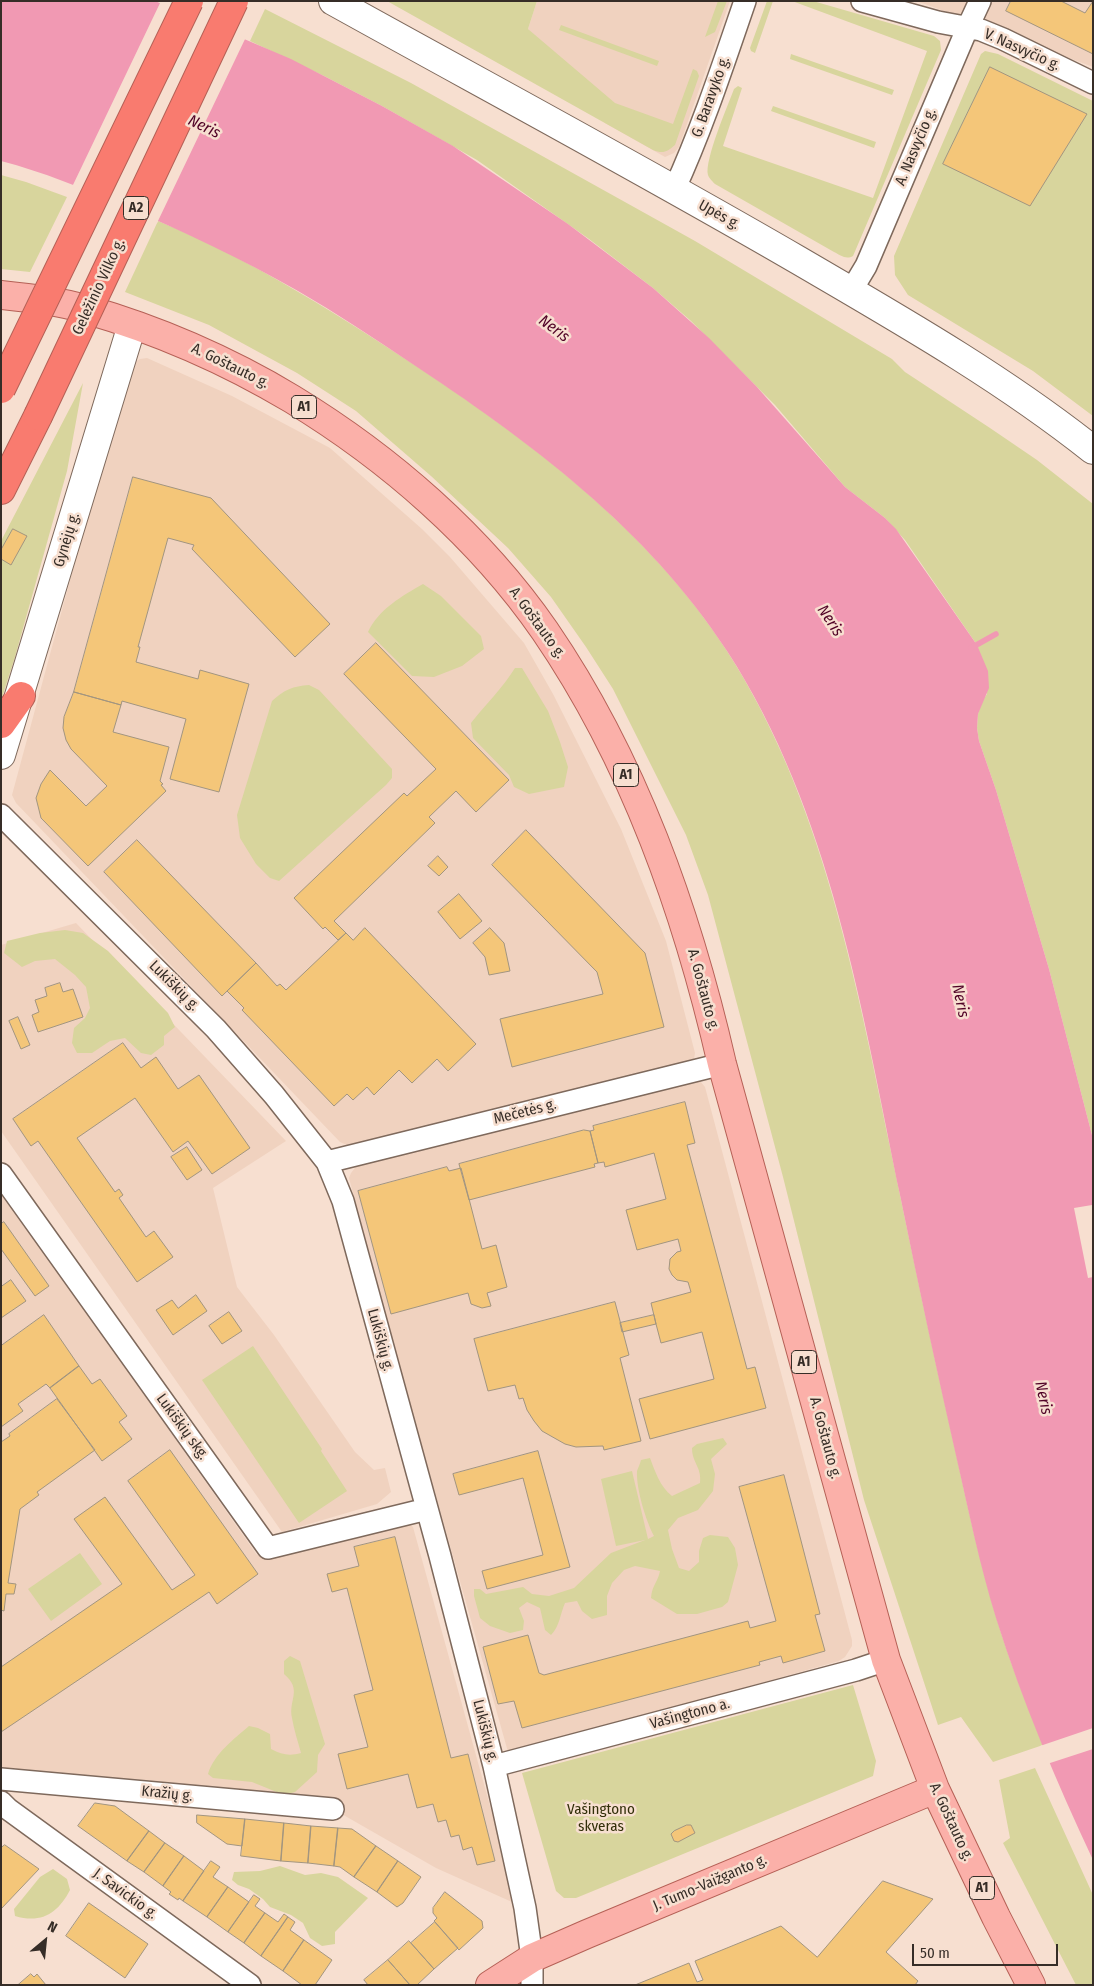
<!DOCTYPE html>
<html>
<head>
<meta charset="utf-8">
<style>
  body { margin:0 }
  #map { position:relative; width:1094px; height:1986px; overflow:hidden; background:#f7dfd0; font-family:"Fira Sans Condensed",sans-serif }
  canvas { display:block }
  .frame { position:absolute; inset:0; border:2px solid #362d27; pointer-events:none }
  .north { position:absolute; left:20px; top:1916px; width:50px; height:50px; -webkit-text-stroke:4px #f7dfd0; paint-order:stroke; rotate:28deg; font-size:14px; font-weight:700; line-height:20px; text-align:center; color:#362d27 }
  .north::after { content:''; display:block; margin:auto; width:18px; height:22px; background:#362d27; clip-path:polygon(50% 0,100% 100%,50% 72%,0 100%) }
  .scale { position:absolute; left:912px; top:1944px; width:146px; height:22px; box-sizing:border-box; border:2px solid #362d27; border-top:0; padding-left:6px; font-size:15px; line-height:18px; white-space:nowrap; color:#362d27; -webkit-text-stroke:4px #f7dfd0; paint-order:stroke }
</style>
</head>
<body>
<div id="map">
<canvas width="1094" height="1986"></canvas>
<div class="frame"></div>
<div class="north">N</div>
<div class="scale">50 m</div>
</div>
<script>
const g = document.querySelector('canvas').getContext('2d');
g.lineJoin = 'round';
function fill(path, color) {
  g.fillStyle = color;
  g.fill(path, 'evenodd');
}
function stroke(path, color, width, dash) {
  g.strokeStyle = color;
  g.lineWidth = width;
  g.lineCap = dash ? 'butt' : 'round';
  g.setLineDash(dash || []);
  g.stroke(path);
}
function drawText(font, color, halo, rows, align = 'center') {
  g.font = font + ' "Fira Sans Condensed",sans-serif';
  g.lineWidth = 5;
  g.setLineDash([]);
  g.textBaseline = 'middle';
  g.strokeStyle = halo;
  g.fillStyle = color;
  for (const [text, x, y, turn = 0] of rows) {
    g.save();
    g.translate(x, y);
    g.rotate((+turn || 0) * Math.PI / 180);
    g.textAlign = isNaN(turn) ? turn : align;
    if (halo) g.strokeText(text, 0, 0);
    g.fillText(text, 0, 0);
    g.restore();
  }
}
fill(new Path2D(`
  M537 1H730L679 147 674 153 665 157 605 123 528 29Z
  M915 1H1093V67L925 4Z
  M147 358 232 396 330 448 422 529 450 557 524 643 553 694 621 829 666 941 695 1053 694 1059 688 1063 349 1146 340 1142 16 803 12 795 123 384 133 363 140 359Z
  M76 923 286 1141 213 1188 237 1287 274 1335 355 1452 374 1470 385 1468 391 1492 377 1504 282 1532 1 1131V945Z
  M692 1080 700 1081 705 1087 852 1640V1646L845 1657 839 1661 512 1753 508 1752 429 1471 416 1432 349 1178 351 1173 358 1164Z
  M1 1191 257 1555 398 1519 406 1520 413 1527 503 1853 512 1902 436 1868 333 1809 1 1770Z`), '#f0d2bf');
fill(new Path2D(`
  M387 1H537L528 29 615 103 673 124 693 69 697 71 699 76 675 145C667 152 663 154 653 150Z
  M718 1H727L715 32 705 37Z
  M767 1H773L755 53 751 51 750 48Z
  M792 1H813L934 36 940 41 941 50 853 256C846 260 840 255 834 252L715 184C713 182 709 178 708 175 704 161 728 105 734 89L738 86 742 88 723 146 873 198 927 51Z
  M265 9 411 83 695 241 892 359 905 372 990 428 1037 460 1093 504V1139L1049 969 996 790 979 741 977 728 978 714 981 703 987 694 977 645 905 540 885 518 845 487 775 405 691 321 653 288 589 239 477 160 382 106 324 76 250 41Z
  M561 25 659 61 657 66 559 30Z
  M985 51 998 54 1093 101V416L1033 371 908 295 895 275 894 256 981 54Z
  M791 54 894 90 892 95 790 59Z
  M773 106 876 142 874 148 771 111Z
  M1 175 26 182 67 197 30 272 1 269Z
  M158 221C254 260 341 317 427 373 540 448 653 536 727 651 822 799 855 977 890 1147 911 1248 932 1349 955 1449 967 1504 979 1559 995 1613 1008 1658 1026 1702 1043 1745L993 1762 961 1717 938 1725 864 1500 783 1177 708 895 686 835 613 689 586 647 551 597 508 548 431 476 356 411 297 373 209 325 125 292Z
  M83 383 67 471 15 657 1 701V541Z
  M423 584 441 596 481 636 484 649 462 666 434 677 412 676 368 632C379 609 402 596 423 584Z
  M515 668H522L548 711 560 742 568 767 564 787 529 794 514 787 509 775 473 738 471 723C486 704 502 689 515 668Z
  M309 685 319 690 392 769V778L386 785 279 881 270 878 256 864 240 838 237 815 272 701C284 690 293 686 309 685Z
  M65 930 83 933 108 951 168 1013 175 1027 164 1036V1045L151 1055 141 1053 125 1038 110 1041 92 1053H77L72 1043 74 1028 85 1018 90 1008 86 987 75 975 55 959 35 961 22 967 4 953 7 941 40 933Z
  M253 1346 322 1449 321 1451 347 1491 299 1523 202 1380Z
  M723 1438 727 1444 711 1459 715 1474 713 1491 698 1510 678 1518 668 1530 672 1549 679 1568 689 1571 699 1562V1551L703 1538 710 1535 728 1537 735 1548 738 1565 728 1602 722 1607 697 1614H677L651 1598C652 1585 658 1582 660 1571L635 1566 624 1570 612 1583 607 1596V1615L592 1619 582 1611 577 1601 565 1603C560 1614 560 1626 551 1635L545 1630 540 1608 527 1602 519 1608 524 1621 523 1630 510 1633 490 1626 480 1618 474 1596V1589H480L486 1594 523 1587 532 1594 549 1596 574 1588 611 1553 645 1540 616 1546 601 1479 632 1471 648 1539 654 1536C646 1521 636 1489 637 1471 638 1468 640 1464 641 1460L650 1458C655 1471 660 1487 672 1496L700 1483C702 1467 692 1463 692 1448L697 1444Z
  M80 1553 102 1584 51 1621 28 1589Z
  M290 1656 300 1661 325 1744 318 1755 317 1772 295 1792 284 1795 252 1782 213 1778 208 1774C214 1754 234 1739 249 1726L258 1728 270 1734 271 1749C282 1755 290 1756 301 1753 298 1742 294 1730 292 1718 288 1700 303 1690 284 1674V1661Z
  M853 1685 876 1761 873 1776 576 1898H564L556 1891 522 1773Z
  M1035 1768 1093 1895V1985H1076L1003 1843 1010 1838 999 1780Z
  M280 1866 305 1875 321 1873 338 1877 368 1898 335 1932V1944L322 1946 310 1938 303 1923 291 1915 270 1907 263 1899 249 1889 238 1885 232 1880 234 1872 260 1871Z
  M53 1869 67 1879 70 1890C58 1913 42 1924 15 1916L14 1909 40 1877Z`), '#d8d59d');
fill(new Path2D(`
  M1 1H155L291 59 382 106 453 146 568 224 653 288 709 338 757 387 845 487 885 518 896 529 977 645 988 671 989 688 978 714 977 728 979 741 996 790 1049 969 1093 1139V1860C1056 1781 1022 1701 996 1618 980 1566 969 1513 957 1460 937 1372 918 1284 900 1195 862 1011 831 811 727 651 648 529 528 440 408 361 372 337 336 313 298 291 242 259 183 231 123 206 83 188 43 172 1 161Z`), '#f199b3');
fill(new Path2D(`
  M161 1 246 37 157 223 72 187Z
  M1092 1205 1093 1277 1088 1278 1074 1208Z
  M1093 1728V1749L1047 1764 1040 1746Z`), '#f7dfd0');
stroke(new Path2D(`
  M971 648 996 634`), '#f199b3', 5.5);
const building = new Path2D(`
  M1011 1H1061L1085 13 1093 1V54L1006 11Z
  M990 67 1087 114 1030 206 943 164Z
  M133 477 211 498 330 624 295 657 192 549 194 545 168 538 138 647H140L136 662 198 679 200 670 249 684 219 792 170 779 186 719 122 701 121 705 74 692Z
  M13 529 27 536 11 565 1 559V550Z
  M376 643 509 780 476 812 456 791 429 817 435 823 334 921 346 933 338 940 325 927 323 929 294 898 404 793 407 796 436 769 344 674Z
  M74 692 121 705 113 732 169 747 160 781 163 784 161 785 166 791 88 866 41 818 36 798 41 784 50 770 86 806 107 786 71 749 66 740 63 728 64 717Z
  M526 830 645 953 664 1027 512 1067 500 1019 603 994 597 972 492 865Z
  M137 840 256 963 222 996 104 872Z
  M438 856 448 867 439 876 428 866Z
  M459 894 482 921 460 939 438 912Z
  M365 928 476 1044 448 1071 437 1059 412 1083 399 1070 374 1095 367 1087 353 1100 347 1094 334 1106 242 1010 244 1008 227 991 256 963 277 986 280 984 286 990 346 933 353 940Z
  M490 928 504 943 510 971 489 975 485 957 473 943Z
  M60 983 63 992 73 989 83 1017 38 1032 32 1015 39 1012 35 1000 47 996 45 988Z
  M18 1017 30 1045 21 1049 9 1021Z
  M123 1043 141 1068 156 1057 178 1089 199 1075 250 1148 212 1174 188 1141 173 1152 135 1098 77 1138 115 1192 119 1189 123 1195 119 1198 146 1237 154 1231 173 1257 137 1282 38 1141 31 1146 13 1119Z
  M685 1102 695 1143 687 1145 747 1369 755 1367 766 1408 650 1439 639 1399 714 1379 702 1332 661 1343 656 1324 651 1303 691 1292 688 1282 677 1280 672 1275 669 1269 670 1259 677 1252 681 1251 678 1239 637 1250 626 1210 666 1199 654 1153 605 1167 604 1162 598 1163 590 1131 594 1130 593 1126Z
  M584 1130 590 1131 598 1163 594 1164 595 1167 469 1200 459 1164Z
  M187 1147 202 1170 187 1180 171 1157Z
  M447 1167 449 1171 461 1168 482 1249 496 1245 507 1287 487 1293 491 1306 482 1308 471 1304 468 1293 391 1314 358 1191Z
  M4 1222 49 1286 35 1296 1 1249V1224Z
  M11 1280 26 1301 1 1318V1287Z
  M196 1295 207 1311 173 1335 156 1310 172 1300 178 1308Z
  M615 1302 629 1355 620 1358 641 1441 604 1450 603 1446 576 1447 565 1444 542 1431 534 1421 527 1410 523 1398 519 1399 515 1385 488 1391 474 1339Z
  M229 1312 242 1331 222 1344 209 1326Z
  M44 1315 79 1366 50 1388 46 1384 18 1404 23 1411 1 1427V1346Z
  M654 1315 656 1324 622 1332 620 1323Z
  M79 1366 92 1384 100 1379 127 1416 119 1422 132 1439 102 1461 50 1388Z
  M57 1399 95 1450 37 1492 39 1495 20 1509 8 1583 16 1584 14 1594H6L4 1611 1 1610V1442L10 1436 9 1434Z
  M170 1450 258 1574 217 1604 209 1592 1 1732V1667L122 1584 74 1519 105 1497 172 1590 195 1575 128 1481Z
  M538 1451 570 1567 487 1589 482 1571 543 1555 523 1478 459 1495 453 1474Z
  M784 1475 820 1614 815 1615 825 1651 783 1663 781 1656 759 1662 760 1665 522 1728 514 1701 498 1704 483 1647 528 1635 539 1673 544 1675 748 1621 750 1628 776 1621 739 1487Z
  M395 1537 451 1758 468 1754 495 1861 477 1865 472 1847 463 1850 459 1835 451 1837 446 1820 438 1822 433 1804 417 1808 408 1774 347 1789 338 1754 368 1747 354 1695 373 1690 347 1588 332 1592 327 1574 359 1566 354 1547Z
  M95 1803 115 1806 149 1831 127 1861 78 1826Z
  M197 1815 245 1819 242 1846 227 1844 197 1823Z
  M245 1819 284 1823 281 1861 241 1856Z
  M284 1823 311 1826 308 1863 281 1861Z
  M687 1825H691L695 1833 678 1842 674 1841 671 1834 674 1831Z
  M311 1826 338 1828 334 1866 308 1863Z
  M338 1828 352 1829 376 1846 354 1877 340 1867 334 1866Z
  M149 1831 165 1843 144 1872 127 1861Z
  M165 1843 184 1856 163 1886 144 1872Z
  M5 1845 39 1869 1 1909V1848Z
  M376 1846 398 1861 377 1892 354 1877Z
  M184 1856 204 1871 183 1901 179 1898 178 1900 169 1894 171 1892 163 1886Z
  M211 1861 220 1867 213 1877 228 1887 207 1917 183 1901Z
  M398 1861 421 1877 403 1903 397 1907 377 1892Z
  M883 1881 933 1899 886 1952 918 1981 915 1985H635L689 1963 697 1982 703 1980 695 1961 781 1926 817 1957Z
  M228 1887 249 1902 228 1932 207 1917Z
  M445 1892 482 1921 483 1928 459 1950 434 1921 437 1918 433 1913V1908Z
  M254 1895 260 1899 255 1906 265 1913 244 1943 228 1932Z
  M89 1903 148 1944 125 1978 66 1936Z
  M265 1913 278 1922 284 1914 288 1917 261 1956 244 1943Z
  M288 1917 295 1922 290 1930 304 1940 283 1971 261 1956Z
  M435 1922 458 1948 434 1969 411 1943Z
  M304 1940 332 1960 315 1985H302L283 1971Z
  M409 1941 434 1969 417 1985H410L388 1960Z
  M388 1960 410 1985H368L364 1980Z
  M31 1974 34 1977 37 1974 46 1985H18Z`);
fill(building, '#f4c679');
stroke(building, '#a29580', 1);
const street = new Path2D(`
  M862 1 938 22 981 30 1003 39 1093 83
  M674 190C702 129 723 65 745 1
  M851 291 866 266 967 29 980 1
  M1 815 216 1029 274 1095 327 1162 343 1201 440 1556 494 1766 525 1908 532 1958V1985
  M327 1162 722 1064
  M1 1174 268 1548 427 1509
  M494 1766 856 1670 886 1660
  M1 1779 333 1809
  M1 1802 8 1809 250 1985`);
const secondary = new Path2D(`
  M333 1C488 87 645 171 798 260 899 319 1001 377 1093 450
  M1 755 132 325`);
const primary = new Path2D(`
  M1 295C29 298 58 301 85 309 158 330 227 360 292 399 389 458 480 537 545 631 634 761 687 912 722 1064L886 1660 935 1789 996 1917 1031 1985
  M490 1985 532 1958 587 1934 935 1789`);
const highway = new Path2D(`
  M1 490 38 416
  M1 724 21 696`);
stroke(street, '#7e695c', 24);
stroke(secondary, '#7e695c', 30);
stroke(primary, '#b56056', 30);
stroke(highway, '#b56056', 30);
stroke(street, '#fff', 21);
stroke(secondary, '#fff', 28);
stroke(primary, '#fbb0a9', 28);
stroke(highway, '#f97b6f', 28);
const highwayBridge = new Path2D(`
  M1 389 189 1
  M38 416 234 1`);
stroke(highwayBridge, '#b56056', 30, []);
stroke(highwayBridge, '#f97b6f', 28);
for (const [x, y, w] of [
  [136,208,25],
  [304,407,25],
  [626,775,25],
  [804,1362,25],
  [982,1888,25]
]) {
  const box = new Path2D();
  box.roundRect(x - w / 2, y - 11.5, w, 23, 4);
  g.fillStyle = '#f7dfd0';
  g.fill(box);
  stroke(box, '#362d27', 1);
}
drawText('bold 14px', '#362d27', null, [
  ["A2",136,208],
  ["A1",304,407],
  ["A1",626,775],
  ["A1",804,1362],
  ["A1",982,1888]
]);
drawText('15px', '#362d27', '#f7dfd0', [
  ["V. Nasvyčio g.",1022,50,24],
  ["G. Baravyko g.",711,97,-70],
  ["A. Nasvyčio g.",916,147,-67],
  ["Upės g.",719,215,29],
  ["Geležinio Vilko g.",99,287,-65],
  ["A. Goštauto g.",230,366,26],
  ["Gynėjų g.",67,540,-73],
  ["A. Goštauto g.",537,623,54],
  ["Lukiškių g.",174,986,45],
  ["A. Goštauto g.",703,990,75],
  ["Mečetės g.",525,1112,-14],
  ["Lukiškių g.",380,1340,75],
  ["Lukiškių skg.",182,1427,54],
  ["A. Goštauto g.",825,1438,75],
  ["Vašingtono a.",690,1714,-15],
  ["Lukiškių g.",485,1731,76],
  ["Kražių g.",167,1794,6],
  ["A. Goštauto g.",951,1822,65],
  ["J. Tumo-Vaižganto g.",710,1883,-23],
  ["J. Savickio g.",125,1894,36]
]);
drawText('15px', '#322f09', '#f7dfd0', [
  ["Vašingtono",601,1810],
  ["skveras",601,1827]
]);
drawText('italic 16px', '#500226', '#f7dfd0', [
  ["Neris",204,127,26],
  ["Neris",554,329,37],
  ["Neris",830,621,57],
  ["Neris",960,1001,78],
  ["Neris",1043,1398,78]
]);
</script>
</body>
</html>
